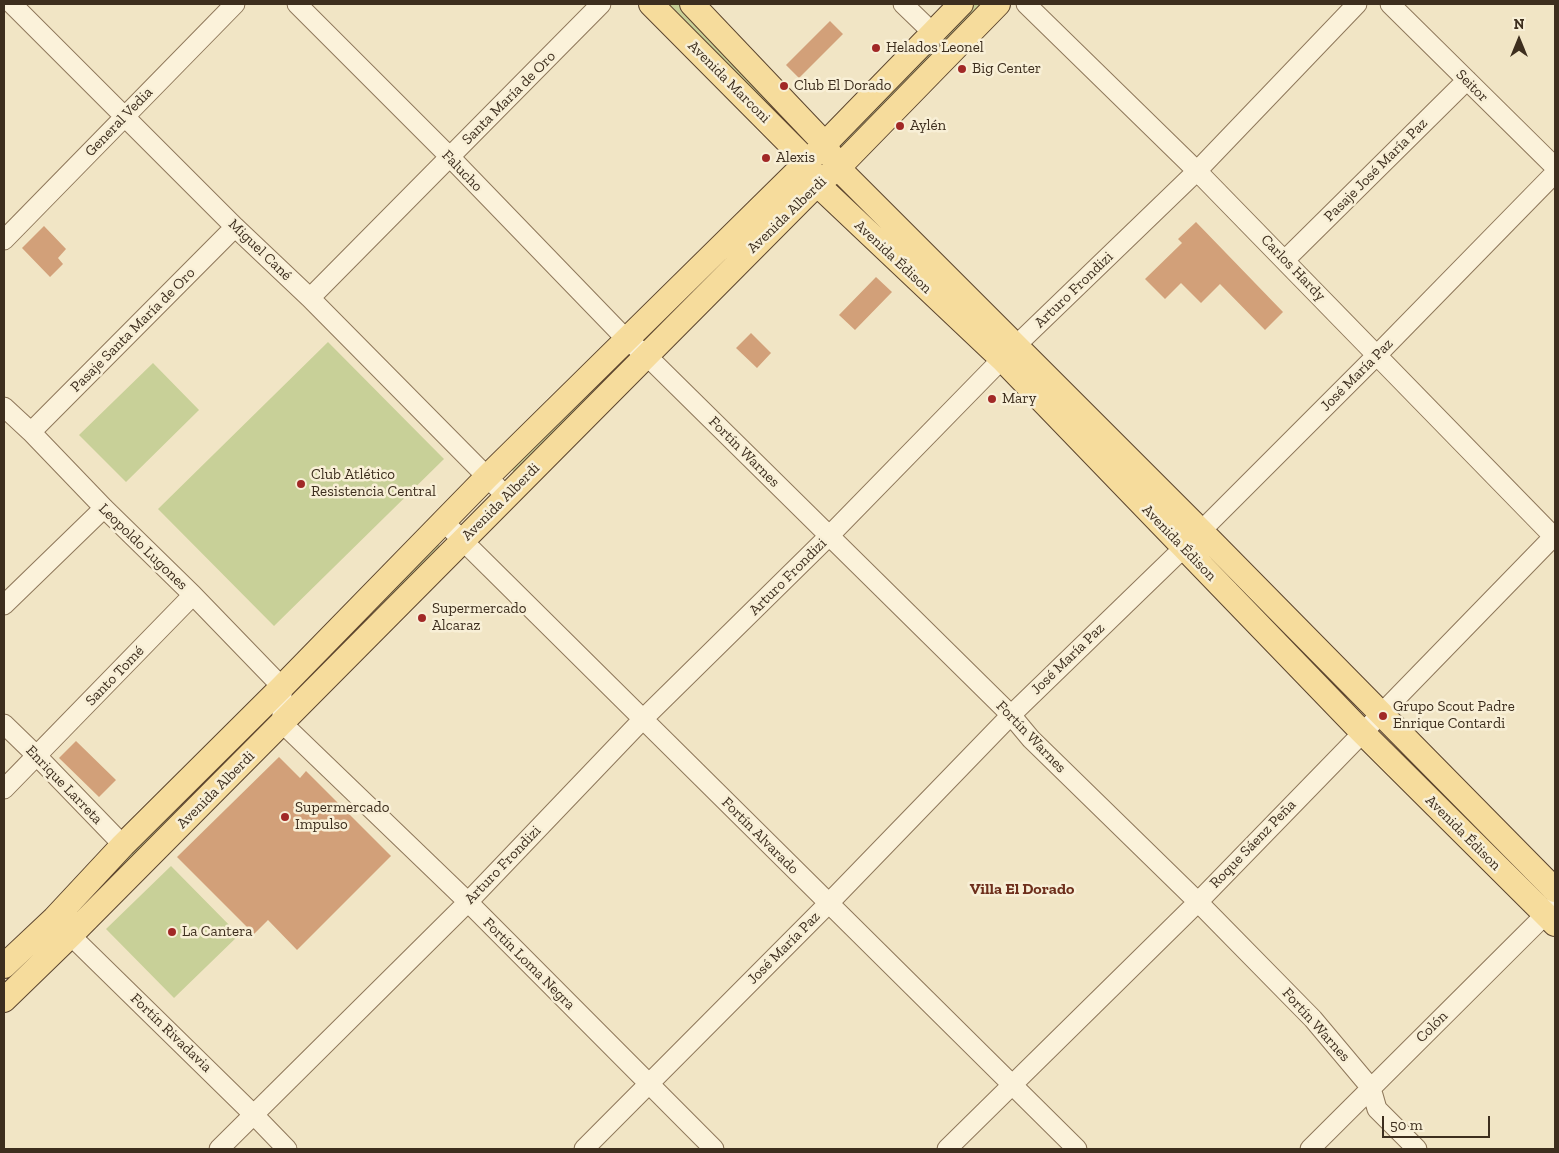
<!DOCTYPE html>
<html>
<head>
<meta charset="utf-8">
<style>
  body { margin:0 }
  #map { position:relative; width:1559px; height:1153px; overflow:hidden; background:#f1e5c5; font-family:"Zilla Slab",serif }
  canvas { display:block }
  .frame { position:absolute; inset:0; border:5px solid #3d2e1e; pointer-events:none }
  .north { position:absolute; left:1494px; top:15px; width:50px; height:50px; -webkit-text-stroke:4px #f8efd6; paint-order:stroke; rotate:0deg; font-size:14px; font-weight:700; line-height:20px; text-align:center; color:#3d2e1e }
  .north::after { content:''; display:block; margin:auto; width:18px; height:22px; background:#3d2e1e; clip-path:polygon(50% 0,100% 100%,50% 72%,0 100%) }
  .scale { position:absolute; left:1382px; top:1116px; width:108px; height:22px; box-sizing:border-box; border:2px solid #3d2e1e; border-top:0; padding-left:6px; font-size:15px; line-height:18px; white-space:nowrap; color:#3d2e1e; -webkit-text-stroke:4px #f8efd6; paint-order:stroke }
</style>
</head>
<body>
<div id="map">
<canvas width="1559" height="1153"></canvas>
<div class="frame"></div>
<div class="north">N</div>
<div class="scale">50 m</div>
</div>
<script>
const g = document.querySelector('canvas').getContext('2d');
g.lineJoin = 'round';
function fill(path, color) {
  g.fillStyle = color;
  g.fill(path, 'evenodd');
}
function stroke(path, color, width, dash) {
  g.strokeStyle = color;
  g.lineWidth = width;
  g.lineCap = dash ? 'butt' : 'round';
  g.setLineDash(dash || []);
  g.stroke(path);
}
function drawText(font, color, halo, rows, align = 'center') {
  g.font = font + ' "Zilla Slab",serif';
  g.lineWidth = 5;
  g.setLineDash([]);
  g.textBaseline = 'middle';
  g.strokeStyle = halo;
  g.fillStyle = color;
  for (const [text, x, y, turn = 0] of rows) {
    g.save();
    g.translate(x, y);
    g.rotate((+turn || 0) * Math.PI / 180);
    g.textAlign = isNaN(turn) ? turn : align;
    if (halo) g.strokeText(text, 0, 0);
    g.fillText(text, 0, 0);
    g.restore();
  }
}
fill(new Path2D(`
  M667 4H680L809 139 802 146Z
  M972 4H987L844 150 836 142Z
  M328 342 444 459 274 626 158 509Z
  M618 359 625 366 515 473 508 466Z
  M153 363 199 410 126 482 79 435Z
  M437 543 444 550 313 683 305 675Z
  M255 726 261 733 80 914 74 907Z
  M171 866 239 935 174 998 106 929Z`), '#c8d098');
fill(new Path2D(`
  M830 21 843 34 799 78 786 65Z
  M1196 222 1283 312 1265 330 1220 284 1201 303 1181 283 1165 299 1145 279 1182 243 1178 239Z
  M44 226 66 249 58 258 63 264 50 277 22 248Z
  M876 277 892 292 855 330 839 315Z
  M751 333 771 353 757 368 736 348Z
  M76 741 116 780 99 797 59 758Z
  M279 757 300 778 306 771 391 856 297 950 268 920 254 934 177 857Z`), '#d2a079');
const minor = new Path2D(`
  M12 4 235 227 310 298 507 497
  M297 4 450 157 626 339 647 356 1011 715 1031 739 1198 902 1313 1019 1371 1088 1377 1109 1417 1149
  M903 4 932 32
  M1026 4 1197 171 1555 538
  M1390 4 1555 167
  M4 240 235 4
  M1285 260 1467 80
  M310 298 601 4
  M4 407 31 432 104 508 193 595 282 687V723L468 902 714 1149
  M31 432 235 227
  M444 522 1077 1149
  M4 605 104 508
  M4 724 37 756 123 845
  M4 789 193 595
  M62 927 254 1115 287 1149
  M219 1149 468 902 643 719 829 536 1002 359 1197 171 1357 4
  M584 1149 828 904 1011 715 1201 531 1377 355 1555 173
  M947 1149 1198 902 1555 535
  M1310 1149 1555 905`);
const major = new Path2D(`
  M651 4 807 161 817 184 1002 359 1362 732 1555 924
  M692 4 824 143 838 168 1201 531 1555 890
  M4 966 54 919 123 845 282 687 487 477 814 155 961 4
  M4 1000 71 935 817 184 838 168 998 4`);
stroke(minor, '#8e775a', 21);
stroke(major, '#5c452e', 26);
stroke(minor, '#fbf2da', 19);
stroke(major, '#f6dc9c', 24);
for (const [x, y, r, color] of [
  [876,48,5,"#a12826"],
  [962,69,5,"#a12826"],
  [784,86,5,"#a12826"],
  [900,126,5,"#a12826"],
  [766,158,5,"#a12826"],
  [992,399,5,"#a12826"],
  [301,484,5,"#a12826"],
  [422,618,5,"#a12826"],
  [1383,716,5,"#a12826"],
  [285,817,5,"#a12826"],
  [172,932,5,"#a12826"]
]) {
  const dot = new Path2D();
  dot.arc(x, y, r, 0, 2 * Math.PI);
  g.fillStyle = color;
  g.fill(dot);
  stroke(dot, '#f8efd6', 2);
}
drawText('15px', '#3d2e1e', '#f8efd6', [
  ["Helados Leonel",886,48],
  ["Big Center",972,69],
  ["Club El Dorado",794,86],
  ["Aylén",910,126],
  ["Alexis",776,158],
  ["Mary",1002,399],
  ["Club Atlético",311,475],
  ["Resistencia Central",311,492],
  ["Supermercado",432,609],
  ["Alcaraz",432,626],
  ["Grupo Scout Padre",1393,707],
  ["Enrique Contardi",1393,724],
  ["Supermercado",295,808],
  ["Impulso",295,825],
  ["La Cantera",182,932]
], 'left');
drawText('15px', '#3d2e1e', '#f8efd6', [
  ["Avenida Marconi",729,82,45],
  ["Seitor",1472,86,45],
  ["Santa María de Oro",509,98,-45],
  ["General Vedia",119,122,-46],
  ["Pasaje José María Paz",1376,170,-45],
  ["Falucho",462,171,46],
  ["Avenida Alberdi",787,215,-44],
  ["Miguel Cané",260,250,44],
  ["Avenida Édison",893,257,43],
  ["Carlos Hardy",1293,268,46],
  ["Arturo Frondizi",1074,290,-44],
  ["Pasaje Santa María de Oro",133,330,-45],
  ["José María Paz",1357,375,-45],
  ["Fortín Warnes",744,452,45],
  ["Avenida Alberdi",501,502,-45],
  ["Avenida Édison",1179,543,46],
  ["Leopoldo Lugones",143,547,44],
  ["Arturo Frondizi",788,577,-45],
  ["José María Paz",1068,659,-44],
  ["Santo Tomé",115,676,-46],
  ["Fortín Warnes",1031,737,46],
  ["Enrique Larreta",64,785,46],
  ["Avenida Alberdi",216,790,-45],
  ["Avenida Édison",1463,833,45],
  ["Fortín Alvarado",760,836,45],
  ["Roque Sáenz Peña",1253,844,-46],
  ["Arturo Frondizi",503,865,-46],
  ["José María Paz",784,948,-45],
  ["Fortín Loma Negra",529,964,45],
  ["Fortín Warnes",1316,1025,48],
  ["Colón",1432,1027,-45],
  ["Fortín Rivadavia",171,1033,44]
]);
drawText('bold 16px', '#6d2e1b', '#f8efd6', [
  ["Villa El Dorado",1022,889]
]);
</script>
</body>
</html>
